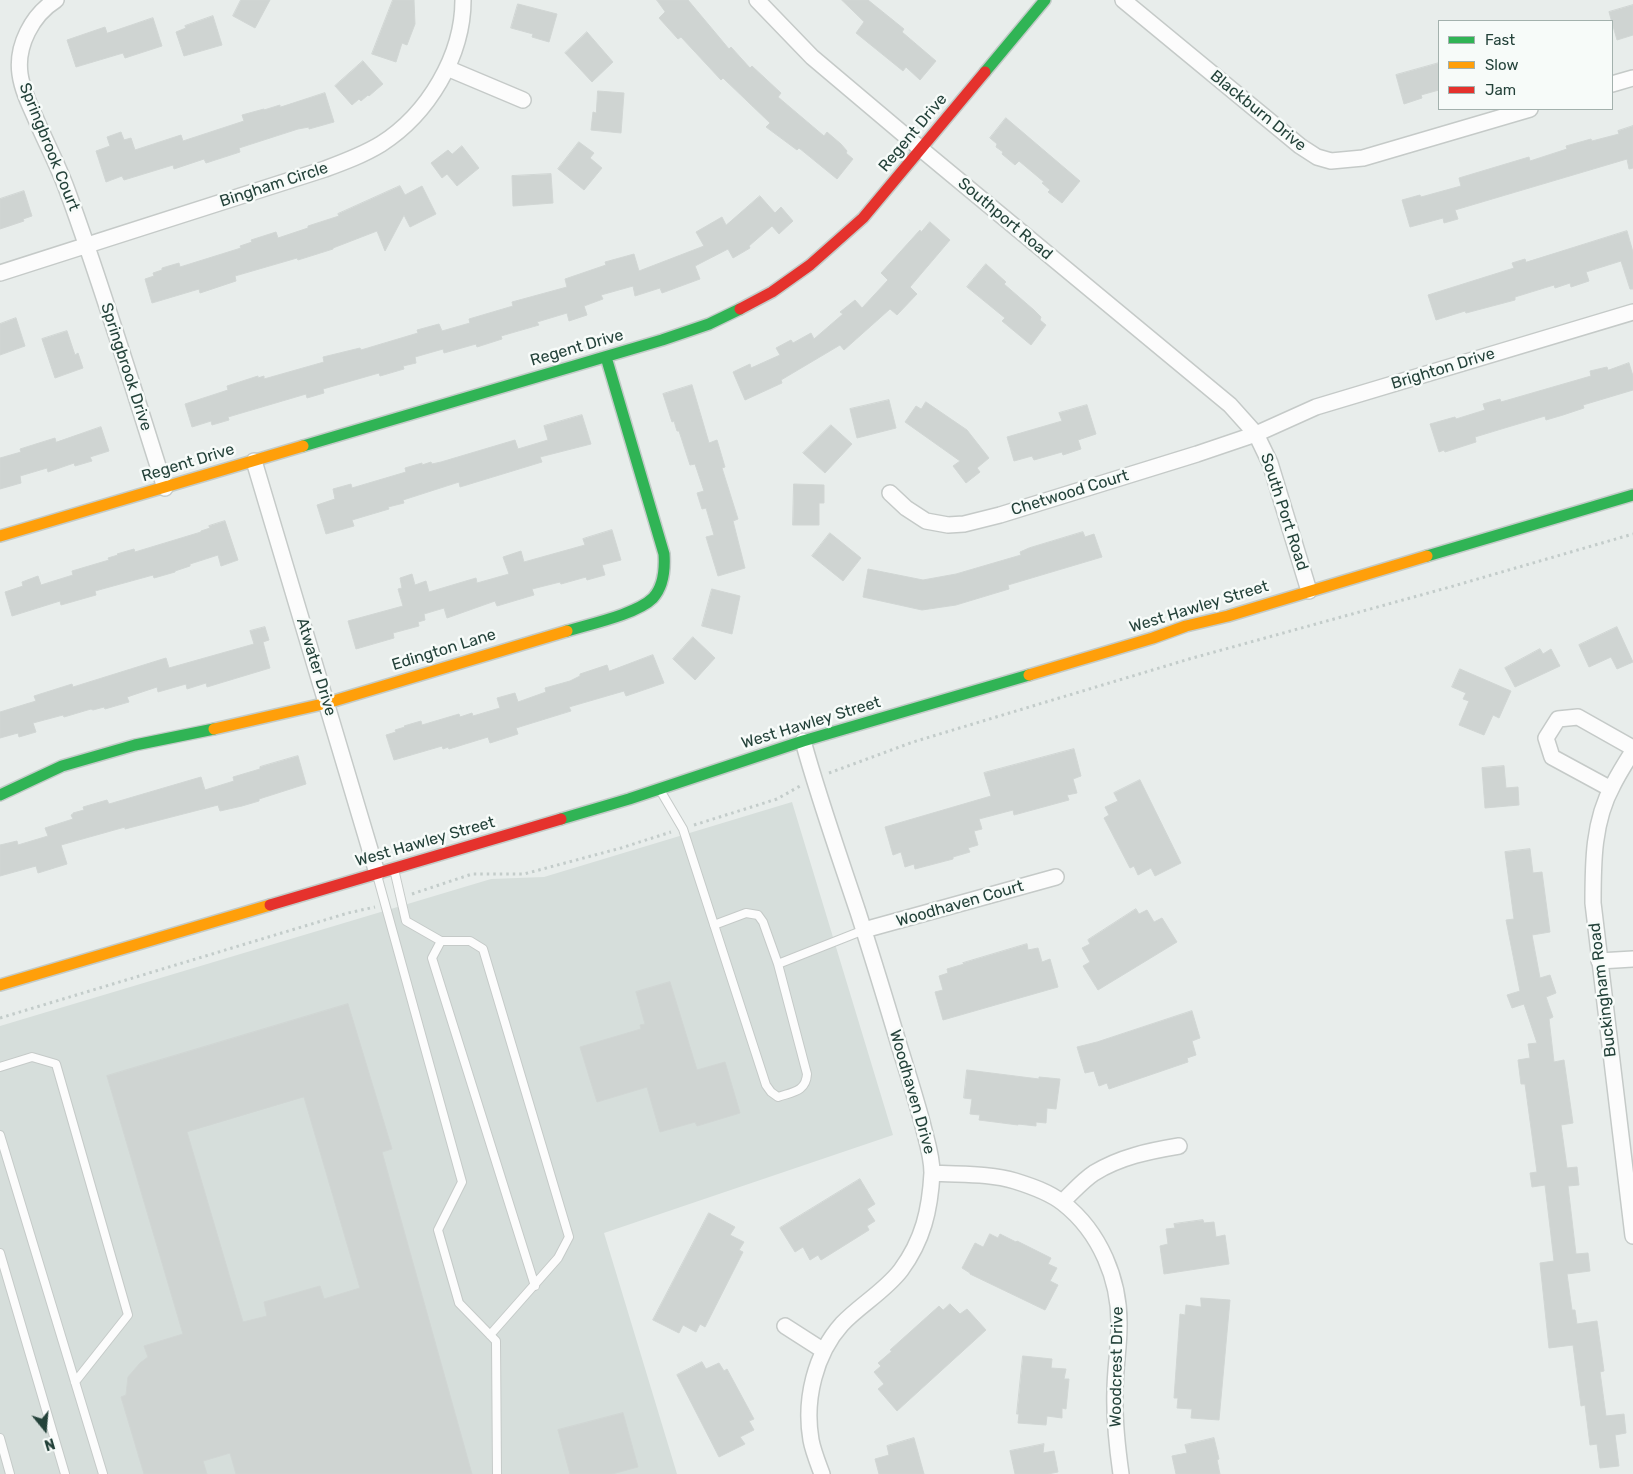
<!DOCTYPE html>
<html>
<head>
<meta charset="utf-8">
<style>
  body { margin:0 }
  #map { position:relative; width:1633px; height:1474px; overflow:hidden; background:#e8edeb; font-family:Rubik,sans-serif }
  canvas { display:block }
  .legend { position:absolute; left:1438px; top:20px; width:175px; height:90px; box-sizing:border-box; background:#f7fbf9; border:1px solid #a3b1ad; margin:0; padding:6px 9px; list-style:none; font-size:15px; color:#24423a }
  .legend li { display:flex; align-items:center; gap:10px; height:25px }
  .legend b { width:25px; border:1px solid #a3b1ad }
  .north { position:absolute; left:20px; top:1404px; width:50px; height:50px; -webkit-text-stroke:4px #f7fbf9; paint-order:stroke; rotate:163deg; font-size:14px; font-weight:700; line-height:20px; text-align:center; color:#24423a }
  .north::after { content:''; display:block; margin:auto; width:18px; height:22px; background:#24423a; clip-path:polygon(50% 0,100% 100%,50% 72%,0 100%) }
</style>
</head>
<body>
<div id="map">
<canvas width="1633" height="1474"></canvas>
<ul class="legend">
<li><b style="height:6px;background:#30b455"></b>Fast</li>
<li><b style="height:6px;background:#ff9f0a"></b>Slow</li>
<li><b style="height:6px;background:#e5322d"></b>Jam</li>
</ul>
<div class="north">N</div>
</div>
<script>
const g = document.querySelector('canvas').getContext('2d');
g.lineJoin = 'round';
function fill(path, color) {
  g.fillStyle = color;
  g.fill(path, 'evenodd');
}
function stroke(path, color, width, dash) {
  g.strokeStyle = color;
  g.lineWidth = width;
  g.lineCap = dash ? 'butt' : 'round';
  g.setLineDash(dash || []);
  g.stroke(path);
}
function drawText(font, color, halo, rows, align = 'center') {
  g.font = font + ' Rubik,sans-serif';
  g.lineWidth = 5;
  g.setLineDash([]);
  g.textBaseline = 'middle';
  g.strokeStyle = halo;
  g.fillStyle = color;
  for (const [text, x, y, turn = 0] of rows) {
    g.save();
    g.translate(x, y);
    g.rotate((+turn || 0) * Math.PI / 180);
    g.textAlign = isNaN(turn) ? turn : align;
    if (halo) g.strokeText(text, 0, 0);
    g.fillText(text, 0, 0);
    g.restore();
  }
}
fill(new Path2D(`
  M792 802 893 1135 604 1233 677 1474H0V1026L491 879 544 877Z`), '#d6dedb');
const building = new Path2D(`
  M241 0H270L255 28 233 16Z
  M393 0H414L415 24 407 45 402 43 396 62 372 54Z
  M657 0H688L729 49 731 47 750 68 752 66 781 93 778 97 824 136 827 132 841 144 847 151 846 153 853 159 837 179 799 148 797 150 766 127 770 123 723 78 721 80 681 37 678 39 659 18 665 12Z
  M842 0H868L904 29 902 32 936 61 920 80 906 67 903 71 856 33 864 22Z
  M518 4 557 14 549 42 532 37 533 34 511 28Z
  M1633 5V35L1617 40 1609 12Z
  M213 16 222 45 184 56 176 32 186 28 185 26Z
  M153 18 162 46 125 58 123 53 76 67 67 40 105 27 107 33Z
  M587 32 613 62 592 82 565 53Z
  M363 61 383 84 369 96 368 95 361 101 359 99 352 105 335 86Z
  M1439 63V90L1421 95 1422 98 1404 104 1396 75Z
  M598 91 624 93 621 133 591 130 593 112 596 113Z
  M325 93 334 122 309 129V127L298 129 239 148 240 152 206 163 204 159 174 169 173 165 124 180 122 176 106 182 96 151 110 146 107 137 121 132 124 140 131 138 135 150 181 135 183 141 244 121 242 115 264 109V110L280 105V107Z
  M1006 118 1080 181 1062 203 1048 192 1050 190 1042 183 1044 182 1019 161 1015 165 1002 154 1003 152 996 147 997 144 990 138Z
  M1633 126V168L1629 169 1627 159 1455 210 1458 219 1444 223 1443 218 1410 227 1402 200 1420 195 1421 197 1461 186 1459 178 1529 157 1530 161 1567 149 1566 146 1591 139 1592 141 1619 134 1618 131Z
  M579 142 594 153 590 158 602 168 584 190 558 169Z
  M462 146 479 168 457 186 447 174 442 178 431 163 448 150 452 154Z
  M551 174 553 203 513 206 512 176Z
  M400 186 405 195 422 186 436 214 410 227 404 215 385 251 377 231 333 248V249L298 260 297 258 235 276 236 281 200 293 199 289 152 303 145 279 154 276 153 273 162 270V268L179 263 180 267 241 248 240 246 252 242 251 240 276 232 278 238 308 228V226L339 216 338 214Z
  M24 191 32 216 23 219 24 221 0 229V199Z
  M760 196 775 213 781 207 793 221 779 234 772 226 749 246 750 248 733 258 728 249 695 266 700 279 662 293 660 288 635 296 633 286 601 295 603 299 584 306 587 315 569 321 567 313 537 322 539 325 501 336 502 339 477 347 476 344 444 353 443 349 415 357 416 363 403 366 404 369 380 376 379 373 323 389 324 393 307 398 306 394 228 417 229 420 212 425 211 421 192 427 185 404 228 390 227 386 258 376V378L264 376V379L324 362 323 357 360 348 361 350 418 333 417 330 439 324 442 331 470 323 469 319 513 306 512 302 567 287 565 279 606 265 605 262 634 254 639 271 704 246 696 232 722 217 726 225Z
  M930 222 950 240 910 287 917 294 897 315 890 309 844 350 840 345 781 380 782 383 745 400 733 372 750 364 751 368 780 355 776 348 791 340 793 343 811 333 814 339 843 314 840 312 855 300 862 308 888 280 881 273 920 230 921 232Z
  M1627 231 1633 252V289H1630L1621 261 1586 272 1589 281 1571 287 1570 283 1555 288 1554 285 1515 297V300L1466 313 1465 311 1436 320 1428 295 1514 268 1512 263 1525 259 1526 262Z
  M986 264 1006 282 1004 284 1034 310 1041 317 1040 320 1046 325 1031 345 1002 321 1005 318 967 287Z
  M16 318 25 346 0 355V324Z
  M67 331 75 355 78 353 83 368 55 378 42 339Z
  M1629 363 1633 376V390L1583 405 1584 408 1563 415 1546 420 1545 416 1508 427 1475 437 1476 442 1445 452 1444 450 1439 452 1430 424 1455 417 1456 419 1485 410 1483 404 1500 399 1501 402 1591 376 1590 371 1607 367 1608 370Z
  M692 385 709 443 717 440 725 467 722 468 738 519 733 521 745 568 718 576 706 537 714 535 706 508 702 509 697 493 704 491 695 464 690 465 679 431H677L674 421 672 422 663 394Z
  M889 400 896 428 857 438 850 409Z
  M926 402 967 430 989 458 977 468 980 472 966 483 953 466 960 461 905 422 916 406 921 409Z
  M1087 405 1096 434 1078 440 1081 449 1063 455 1062 452 1034 460 1032 456 1014 461 1007 437 1062 421 1059 413Z
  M582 415 591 444 540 457 542 462 460 487 459 482 403 500 404 503 388 507 389 509 352 520 354 526 326 534 317 505 335 499 333 489 351 484 352 488 406 472 405 468 422 463V465L431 462 432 464 441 462 515 440 518 449 548 440 544 426Z
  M831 425 852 444 825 473 803 453Z
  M101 427 109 451 90 457 92 461 75 466 74 463 48 472 47 468 20 476 21 483 0 489V458L21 452 20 449 55 438 56 442Z
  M794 484 824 485V503H819V525H793Z
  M225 521 238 560 221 566 218 555 190 564V566L175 571V572L154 578 153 575 95 591 96 595 61 605 60 601 12 616 5 592 23 586 22 582 38 576 41 585 73 575 72 571 109 560 108 558 118 555 117 554 134 549 135 552 201 532V531L210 528 209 526Z
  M612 530 621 560 602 565 605 575 587 580 586 577 561 584 560 582 532 589 534 595 497 606 495 601 447 618 444 608 424 614 425 620 418 622 419 626 393 633 394 638 356 649 348 621 403 606 398 589 402 588 400 578 412 574 415 585 426 581 429 592 476 578 477 583 509 574 503 557 521 551 524 562 585 545 583 539Z
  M1083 532 1085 537 1094 534 1102 557 1008 585 1009 589 956 605 922 610 863 597 868 569 923 580 956 574 1021 555 1020 552 1029 548Z
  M830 533 861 558 843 581 812 556Z
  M712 589 740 596 732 634 702 626Z
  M265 627 269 640 263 642 270 668 207 687 206 683 187 689 186 684 158 692 157 687 127 697 129 702 105 709 104 707 93 710 91 709 64 717 63 715 33 723 36 732 19 737 18 733 0 738V712L36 701 34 696 72 684 73 687 166 658 169 668 254 644 250 631Z
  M1617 627 1633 662 1617 669 1611 657 1589 667 1579 645Z
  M693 637 715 658 695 680 673 659Z
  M1540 649 1543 654 1551 649 1560 666 1515 687 1505 668Z
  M653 655 664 683 626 696 624 691 569 707 571 711 516 728 518 734 490 743 488 737 449 749 448 747 443 749 442 746 394 760 386 735 396 732 395 730 405 727 404 726 421 721 422 725 459 714 460 717 472 713 473 716 500 708 497 698 515 693 518 702 546 692 545 688 570 681 580 676V674L607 665 609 671Z
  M1460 669 1511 691 1499 718 1493 715 1484 735 1459 725 1469 701 1463 699 1466 693 1452 687Z
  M1074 749 1081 776 1073 779 1077 793 1067 795 1069 800 1014 815 1013 810 979 819 982 829 974 831 978 845 968 848 970 852 953 857V859L915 869 914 864 905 867 901 852 893 855 885 827 991 796 984 773Z
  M298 756 306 784 259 799V801L242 806 220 811 218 805 125 829V827L61 845 67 864 38 873 36 866 0 876V845L17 841 18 845 48 836 45 828 73 819 71 815 73 814V813L84 810 83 807 107 800 109 804 201 777 205 790 234 781 233 777 260 769V767Z
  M1504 766 1506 788 1518 787 1519 805 1485 808 1482 768Z
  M1140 780 1181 863 1155 876 1151 868 1138 875 1134 866 1130 868 1104 818 1109 815 1105 807 1118 801 1114 793Z
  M1530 849 1533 873 1542 872 1550 932 1532 935 1540 978 1550 975 1556 993 1546 997 1553 1017 1549 1019 1554 1062 1564 1060 1573 1123 1561 1125 1567 1168 1577 1167 1579 1185 1568 1186 1576 1254 1588 1253 1590 1271 1567 1274 1572 1310H1575L1577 1324 1597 1321 1604 1371 1600 1372 1606 1416 1624 1414 1626 1433 1615 1435 1619 1466 1600 1468 1597 1444 1590 1445 1585 1405 1581 1406 1573 1345 1549 1348 1540 1263 1554 1261 1545 1185 1532 1187 1530 1173 1537 1172 1525 1084H1521L1518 1060 1530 1058 1528 1044 1537 1043 1524 1004 1512 1008 1507 995 1520 991 1506 920 1514 919 1505 852Z
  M1136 909 1139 914 1147 910 1154 922 1162 918 1177 942 1098 990 1083 966 1090 962 1082 948 1090 944 1088 940Z
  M1027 944 1028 950 1038 948 1042 962 1050 959 1058 987 943 1020 935 992 943 990 939 976 948 973 947 969 964 964 963 963Z
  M670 982 697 1070 725 1062 740 1113 697 1126 695 1122 660 1132 647 1087 597 1102 580 1047 641 1029 640 1025 645 1024 636 992Z
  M348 1004 392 1149 382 1152 472 1474H236L230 1453 203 1461 207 1474H144L121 1397 126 1395 128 1377 140 1363 148 1357 144 1346 183 1334 107 1076ZM304 1097 360 1288 324 1299 320 1286 264 1302 267 1316 243 1322 187 1132Z
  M1192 1011 1200 1038 1192 1041 1196 1055 1187 1058 1188 1062 1109 1089 1107 1083 1099 1086 1094 1071 1085 1073 1077 1047 1097 1042Z
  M967 1070 1039 1079V1077L1060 1079 1056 1109 1047 1108 1046 1123 1036 1122V1126L1018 1124V1125L979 1120 980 1115 970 1114 972 1099 964 1098Z
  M860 1179 875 1204 867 1209 875 1221 867 1226 869 1230 821 1260 818 1255 810 1260 803 1247 795 1252 780 1228Z
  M709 1213 735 1227 730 1235 744 1242 739 1250 743 1252 705 1327 700 1324 696 1332 683 1325 679 1333 653 1320Z
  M1203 1220 1204 1223 1214 1222 1216 1237 1225 1235 1229 1264 1164 1274 1160 1246 1168 1244 1166 1229 1175 1228 1174 1224Z
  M990 1234 998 1238 1000 1234 1016 1242 1017 1241 1051 1258 1048 1264 1057 1268 1050 1281 1058 1285 1045 1310 970 1274V1273L962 1268 975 1243 983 1247Z
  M1201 1298 1230 1300 1219 1420 1191 1418 1192 1409 1177 1408 1178 1398H1174L1180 1314 1185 1315 1186 1305 1201 1307Z
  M950 1304 960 1314 967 1309 986 1330 897 1411 878 1389 884 1384 874 1372 881 1366 878 1363 892 1351 890 1350 939 1306 943 1310Z
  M1023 1356 1052 1359 1051 1368 1066 1369 1064 1379H1069L1066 1409 1062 1408V1418L1047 1416 1046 1425 1018 1423 1019 1414H1017Z
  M702 1362 706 1369 719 1363 724 1371 727 1369 754 1419 749 1421 754 1430 740 1437 745 1444 719 1457 677 1375Z
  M623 1413 638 1467 612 1474H570L558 1430Z
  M914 1438 924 1474H879L875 1459 889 1455 887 1446Z
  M1214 1438 1219 1459 1217 1460 1220 1474H1176L1172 1456 1187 1453 1185 1445Z
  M1044 1444 1043 1453 1054 1451 1058 1472 1048 1474H1015L1010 1451Z`);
fill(building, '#cfd4d2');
stroke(building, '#d1d6d4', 1);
const lane = new Path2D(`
  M660 790 683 829 766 1085 771 1092 778 1097C792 1092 806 1092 807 1074L778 964 763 922 758 915 746 913 714 925
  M394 869 406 921 441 941
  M377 875 462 1182 438 1230 459 1303 496 1341 497 1474
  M778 964 864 930
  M0 1067 32 1057 56 1064 128 1315 75 1382
  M0 1135 103 1474
  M0 1253 65 1474
  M490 1335 558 1258 569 1237 483 949 470 941H441L432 958 535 1286
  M0 1438 10 1474`);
const street = new Path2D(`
  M56 0C32 15 16 46 20 74 22 89 29 104 35 117 45 141 58 165 67 190 103 288 133 388 165 488
  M757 0 812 57 921 149 1230 405 1256 434 1270 463 1309 591
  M1123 0 1300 146 1317 157 1331 161 1363 158 1530 109
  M447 68 523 100
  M1612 84 1633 78
  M0 273 325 169C344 162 363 155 381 144 428 114 463 56 463 0
  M254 461 377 873
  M890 493 906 508 926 521 948 525 964 524 1000 515 1197 454 1256 434 1316 407 1633 312
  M803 741C819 799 839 855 858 912 872 956 886 1001 899 1045 907 1071 915 1096 922 1122 926 1139 932 1155 932 1173 930 1210 923 1240 901 1270 885 1291 860 1305 842 1324 815 1354 804 1400 811 1440 813 1451 818 1463 822 1474
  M1633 751C1626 762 1619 773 1613 785 1593 821 1593 863 1593 903L1633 1236
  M1611 789 1552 757 1546 738 1558 719 1578 717 1633 748
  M864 930 1056 877
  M1599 961 1633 959
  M932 1173C958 1175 989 1173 1015 1181 1031 1186 1049 1192 1063 1203 1100 1232 1120 1280 1119 1326 1119 1348 1115 1369 1115 1391 1114 1419 1117 1446 1121 1474
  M1062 1202C1072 1193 1082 1181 1094 1173 1120 1157 1149 1151 1179 1146
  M785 1326 824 1351`);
const fast = new Path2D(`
  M985 72 1045 0
  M303 446 662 340 709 324 740 309
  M1427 556 1633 495
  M567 631C590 624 637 614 653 598 664 586 665 569 664 554L606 357
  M0 795 62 766 135 745 214 729
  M561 819 629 799 803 741 1029 675`);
const slow = new Path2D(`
  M0 536 303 446
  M1029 675 1153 638 1186 626 1228 616 1427 556
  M214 729 327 703 567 631
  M0 985 270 905`);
const jam = new Path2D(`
  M740 309 772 292 810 265 863 218 985 72
  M270 905 561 819`);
stroke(lane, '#c5cac8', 10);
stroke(street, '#c5cac8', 18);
stroke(fast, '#c3cbc8', 14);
stroke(slow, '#c3cbc8', 14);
stroke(jam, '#c3cbc8', 14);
stroke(new Path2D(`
  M829 773 913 742 1189 659 1450 587 1633 534
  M694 825 777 799 800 786
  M412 894 472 874H524L621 848 671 832
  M0 1018 348 913 375 907`), '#c3ccca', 3, [2.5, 4]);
stroke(lane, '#fcfcfc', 8);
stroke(street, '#fcfcfc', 15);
stroke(fast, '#30b455', 11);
stroke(slow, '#ff9f0a', 11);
stroke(jam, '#e5322d', 11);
drawText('16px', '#24423a', '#f7fbf9', [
  ["Blackburn Drive",1258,111,39],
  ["Regent Drive",913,133,-50],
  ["Springbrook Court",49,147,68],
  ["Bingham Circle",274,185,-18],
  ["Southport Road",1005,219,40],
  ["Regent Drive",577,348,-16],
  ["Springbrook Drive",126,367,72],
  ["Brighton Drive",1443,369,-17],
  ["Regent Drive",188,463,-17],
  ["Chetwood Court",1070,493,-17],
  ["South Port Road",1284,512,72],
  ["West Hawley Street",1199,607,-17],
  ["Edington Lane",444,650,-17],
  ["Atwater Drive",316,667,73],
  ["West Hawley Street",811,723,-17],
  ["West Hawley Street",425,842,-16],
  ["Woodhaven Court",960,904,-16],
  ["Buckingham Road",1603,990,-97],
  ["Woodhaven Drive",912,1092,74],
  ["Woodcrest Drive",1117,1367,-89]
]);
</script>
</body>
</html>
